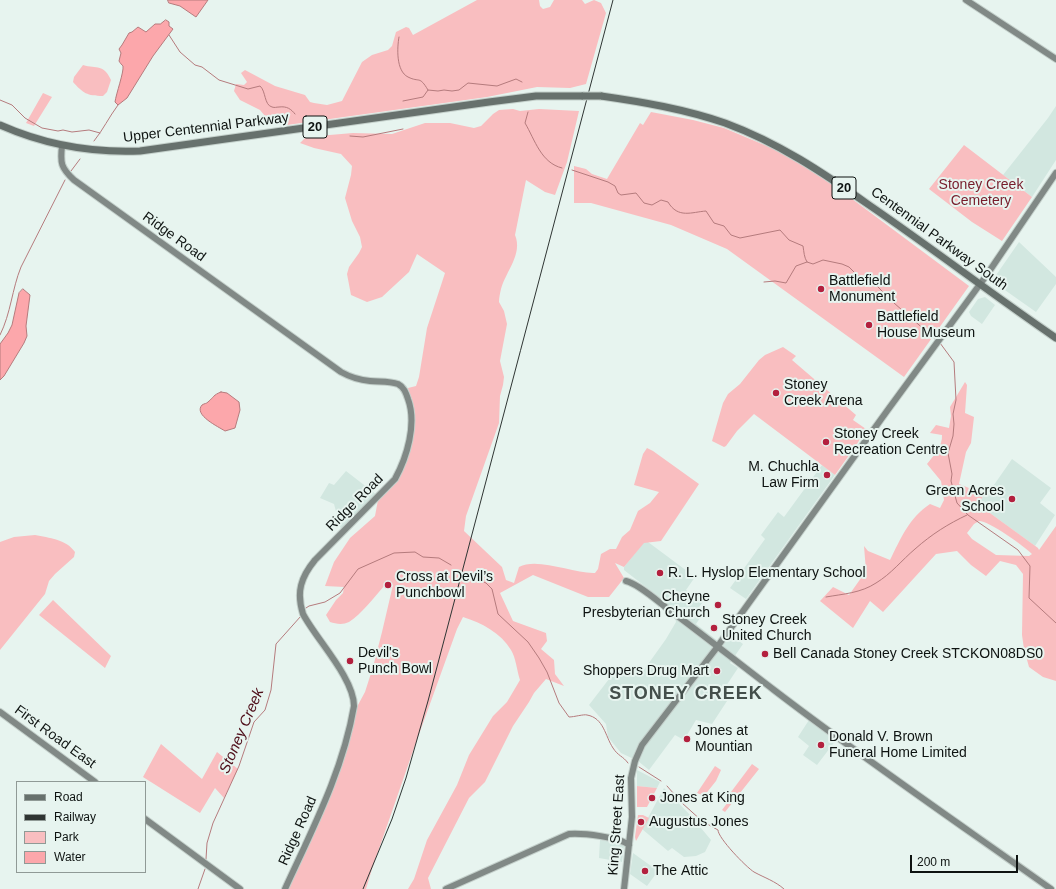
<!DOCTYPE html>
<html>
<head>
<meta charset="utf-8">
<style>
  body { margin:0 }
  #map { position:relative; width:1056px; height:889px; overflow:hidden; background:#e7f4ef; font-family:Helvetica,sans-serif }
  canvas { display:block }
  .legend { position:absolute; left:16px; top:781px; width:130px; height:92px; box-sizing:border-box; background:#e7f4ef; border:1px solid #909a96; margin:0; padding:5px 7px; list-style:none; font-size:12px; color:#0e1311 }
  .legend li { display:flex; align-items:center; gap:8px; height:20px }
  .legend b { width:20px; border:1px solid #909a96 }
  .scale { position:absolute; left:910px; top:855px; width:108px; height:18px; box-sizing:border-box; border:2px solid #0e1311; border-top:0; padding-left:5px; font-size:12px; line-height:14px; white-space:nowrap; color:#0e1311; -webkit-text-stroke:3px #e7f4ef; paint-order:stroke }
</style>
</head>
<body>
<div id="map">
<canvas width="1056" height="889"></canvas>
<ul class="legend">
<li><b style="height:5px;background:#67716d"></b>Road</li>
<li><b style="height:5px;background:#2f3533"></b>Railway</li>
<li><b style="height:11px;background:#f9bec0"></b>Park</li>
<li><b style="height:11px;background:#fca7ab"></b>Water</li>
</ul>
<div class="scale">200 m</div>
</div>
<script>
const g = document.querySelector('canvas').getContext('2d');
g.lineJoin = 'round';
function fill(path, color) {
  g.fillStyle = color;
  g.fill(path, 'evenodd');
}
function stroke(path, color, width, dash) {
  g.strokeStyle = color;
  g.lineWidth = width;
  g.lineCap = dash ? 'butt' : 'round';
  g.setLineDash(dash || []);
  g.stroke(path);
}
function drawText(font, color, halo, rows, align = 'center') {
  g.font = font + ' Helvetica,sans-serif';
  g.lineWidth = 4;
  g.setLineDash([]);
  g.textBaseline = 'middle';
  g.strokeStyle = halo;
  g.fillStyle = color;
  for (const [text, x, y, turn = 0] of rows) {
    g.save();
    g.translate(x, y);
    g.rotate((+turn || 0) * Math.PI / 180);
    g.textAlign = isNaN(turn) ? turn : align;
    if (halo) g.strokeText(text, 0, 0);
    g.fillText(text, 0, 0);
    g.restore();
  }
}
fill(new Path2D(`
  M1056 106V160L1032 197 1003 175 1048 118Z
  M1019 242 1056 277V284L1036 312 992 281Z
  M985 297 995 305 982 324 971 316 969 312 978 299Z
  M1012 459 1051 488 1040 503 1055 515 1035 546 983 508 978 506 984 494 987 495Z
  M822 465 835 475 746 599 730 588 765 539 761 535 778 512 784 517Z
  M346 471 377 495 341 530 334 504 320 498 329 483 334 485Z
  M644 542H648L695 577 686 590 703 602 699 607 704 612 696 624 723 645 731 635 743 644 730 663 738 668 722 692 729 698 712 724 696 720 684 740 675 735 649 770 638 761 621 753 608 737 606 724 589 705 619 666 628 673 633 667 641 674 666 639 676 622 673 608 624 570V567Z
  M809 720 836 740 817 765 803 755 809 746 798 737Z
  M637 770 660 782 657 788 637 786Z
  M664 788 691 816 711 840 705 852 696 856 684 857 672 848 668 851 642 829Z
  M600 840 621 843 624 846 622 862 599 858Z
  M633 853 658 871 647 886 630 874Z`), '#d2e7e0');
fill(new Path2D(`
  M477 0H539L540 6 543 9 550 7 554 0H582L585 4 594 0 601 3 606 13 586 84 570 88 537 87 487 97 287 125 265 116 260 110 240 100 234 91 236 84 244 85 247 82 241 73 245 70 275 86 305 95 310 102 314 103 327 105 342 101 362 62 372 55 388 50 392 46 396 32 406 27 409 28 413 35Z
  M83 65C97 69 104 64 111 80L107 92 103 96C87 96 83 93 73 82L74 77Z
  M43 93 52 97 34 126 26 123Z
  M513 109 520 111 539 109 579 111 567 162 555 195 545 192 526 180 515 235C523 254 506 271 501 289 500 293 499 298 499 302L504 311 507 324 500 361 504 377 503 385 500 396 499 423 466 516 464 531 502 567 506 580 514 583 519 567C538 557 574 574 595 573L598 569 601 554 610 549H616L622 537 630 530 638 511 650 503 659 492 634 485 643 454 647 448 653 451 699 484 661 541 644 543 624 567 615 563 624 578 609 597H588L533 575 500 593 513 621 546 633 547 641 541 649 554 660 555 674 564 686 546 679 534 693 529 702 513 726 485 782 469 798 428 878 431 889H408L414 879 427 840 457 785 469 755 493 716 507 702 520 680C517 671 516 658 511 650 501 633 482 623 463 617L457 629 413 751 372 869 366 889H286L330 791 352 716 365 692 373 667 382 632 393 585H385C375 596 361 615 349 622 343 625 336 624 330 622L326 615 336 600 343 593 344 587 325 586 334 562 350 538 375 516 378 500 398 478 412 439 414 415 408 388 416 386 419 377 427 328 445 273 417 254 409 272 382 297 367 302 351 295 347 274 349 267 359 253 362 247 360 237 352 221 345 198 351 175 352 166 341 154 314 148 300 143 306 137 353 133 392 134 425 123H450L474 128 481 126 493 114 499 110Z
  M651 112 693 120 724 128 774 149 792 158 836 187 969 286 904 377 727 249 671 225 591 203H574V166L586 169 592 174 607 179 640 123 643 125Z
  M964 145 1032 197 1002 241 972 222 929 189Z
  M783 347 796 356 792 360 856 415 853 420 866 429 857 444 835 475 754 414 737 431 726 446 724 447 712 441 723 403 728 394 740 384 759 360 765 355Z
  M965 382 967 385 965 413 974 417 971 443 966 452 959 484 984 494 978 506 983 508 1038 548 1039 550 1056 526V681L1043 677 1029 667 1024 649 1022 635 1023 574 1016 565 1000 561 986 576 971 565 957 551 936 554 883 612 870 601 853 628 820 601 833 587 849 595 866 571 864 546 868 551 890 560C901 538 909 518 930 504L940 508 944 500 941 481 927 464C933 456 943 446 942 435L930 433 936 425 949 428 951 416 950 407ZM979 521C989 521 1024 546 1032 554L1029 556 996 555 972 539 967 533 974 524Z
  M35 535C49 538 66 539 75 552L74 557 55 574 49 581 45 594 0 650V542L14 537Z
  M53 600 111 656 105 668 39 615Z
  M161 744 202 779 217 752 238 769 224 798 215 788 200 813 143 777Z
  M752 764 759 769 725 812 722 810 734 794 731 792Z
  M715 766 721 770 716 781 704 796 697 793Z
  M637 786 657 788 647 807H637Z
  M638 815H643L649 818 636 841 635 837Z`), '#f9bec0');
const water = new Path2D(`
  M168 0H208L196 17 180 6 169 3Z
  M166 20 169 22V26L173 29 153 56 127 98 118 105 115 102C116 94 124 72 123 66 122 65 120 63 119 61L121 53 119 49 122 45 129 33 132 32 138 27 146 32 155 24H160Z
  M23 289 30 295 26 326 27 336 24 343 4 376 0 380V344L8 333 12 325 19 293Z
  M221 392 227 393 239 402 240 410 235 428 225 431C219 427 193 415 202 405 205 403 206 404 208 402 214 397 213 395 221 392Z`);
fill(water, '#fca7ab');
stroke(water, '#b57b7d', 1);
stroke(new Path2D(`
  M169 35 180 52 195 65 202 67 219 80 248 89 260 86C266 91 264 105 272 107 275 108 276 107 279 107 287 106 291 109 295 114
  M399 37C397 48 396 71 408 77 420 83 419 75 428 90
  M0 100 12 105 25 118 42 128 58 131 63 130 72 132 89 130 100 133
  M403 101 423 97 428 90 438 91 444 90 452 91 459 90 468 83 497 86 516 79 522 82
  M528 112 525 123C535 140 541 163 562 168
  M350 136 363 137 403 129
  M94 141C103 130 109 117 118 105
  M572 170 608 182 615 186 618 193 621 195 636 193 644 203 652 205 661 200 668 202C678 219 692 212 706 211L714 223 724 226 731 235 740 238 780 230 789 240 803 246C804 252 804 257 807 262L813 264 823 260 842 264 849 267 857 275 873 282 894 303 935 339
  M71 171 80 159
  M764 282 775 281 786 283 796 266 807 262
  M0 335C11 313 12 289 21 267L65 180
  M940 343 954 362 956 400 953 414 954 424 953 436 948 453 952 474 951 481 957 503 968 515 1018 550 1030 566 1029 598 1056 623
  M477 579 486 583 492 589 498 614 528 642 539 658 547 672 559 703 569 717C574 717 584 714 587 715 604 718 605 736 613 748 618 756 623 756 628 763
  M826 597C843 594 861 593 876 583 891 574 902 560 915 549 932 534 948 524 967 515
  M306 608 309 606 325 602 340 593 358 569 394 553 415 552 423 557 439 558 451 565
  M639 767 661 781
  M667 786 682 803 702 821 718 830C718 838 746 867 754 872 765 878 775 881 784 889
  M206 859 207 843 213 823 239 766 254 722 265 710 271 690 276 644 301 616
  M198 889 205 869`), '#b57b7d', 1);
const secondary = new Path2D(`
  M966 0 1056 59
  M62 146C60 163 61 168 74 180L341 372C350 377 359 380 370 381 379 382 389 381 398 384 404 387 406 393 408 399 417 424 407 457 395 479L315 560C301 577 296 592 303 614 316 639 354 678 354 706 343 771 312 830 285 889
  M626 581C638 584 654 598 664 606 701 633 737 662 774 690 864 759 958 823 1051 889
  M0 712 95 782
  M145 819 240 889
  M446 889 569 834C583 833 619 837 629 845
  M624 889 632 817 631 778 635 761 642 745 715 650 887 411 986 276 1056 173`);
const primary = new Path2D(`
  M601 96C643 102 684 109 725 123 779 143 822 172 869 205 932 248 993 295 1056 338
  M0 125C45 145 91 153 140 151L489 102 536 96H583`);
stroke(secondary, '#c4d0cb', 8);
stroke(primary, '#c4d0cb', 9);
stroke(secondary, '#818986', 6);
stroke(primary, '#67716d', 7);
stroke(new Path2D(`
  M363 889 392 819 406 778 428 701 613 0`), '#2f3533', 1);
const primaryBridge = new Path2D(`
  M583 96H601`);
stroke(primaryBridge, '#c4d0cb', 9, []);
stroke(primaryBridge, '#67716d', 7);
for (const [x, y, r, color] of [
  [821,289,4,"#b3203e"],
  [869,325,4,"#b3203e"],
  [776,393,4,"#b3203e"],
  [826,442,4,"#b3203e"],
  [827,475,4,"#b3203e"],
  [1012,499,4,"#b3203e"],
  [660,573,4,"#b3203e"],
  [388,585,4,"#b3203e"],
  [718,605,4,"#b3203e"],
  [714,628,4,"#b3203e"],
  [765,654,4,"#b3203e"],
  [350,661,4,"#b3203e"],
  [717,671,4,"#b3203e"],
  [687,739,4,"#b3203e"],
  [821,745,4,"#b3203e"],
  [652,798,4,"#b3203e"],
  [641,822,4,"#b3203e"],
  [645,871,4,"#b3203e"]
]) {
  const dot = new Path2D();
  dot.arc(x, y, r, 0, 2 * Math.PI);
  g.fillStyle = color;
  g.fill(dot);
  stroke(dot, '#e7f4ef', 1.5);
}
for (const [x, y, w] of [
  [315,127,24],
  [844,188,24]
]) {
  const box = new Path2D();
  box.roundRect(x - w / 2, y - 11, w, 22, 3);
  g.fillStyle = '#e7f4ef';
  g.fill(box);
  stroke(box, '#0e1311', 1);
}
drawText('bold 13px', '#0e1311', null, [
  ["20",315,127],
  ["20",844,188]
]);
drawText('14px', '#0e1311', '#e7f4ef', [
  ["Upper Centennial Parkway",206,128,-7],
  ["Ridge Road",174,237,36],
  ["Centennial Parkway South",939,239,36],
  ["Ridge Road",355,503,-45],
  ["First Road East",55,737,36],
  ["King Street East",617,825,-86],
  ["Ridge Road",298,831,-66]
]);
drawText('14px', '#771c2b', '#e7f4ef', [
  ["Stoney Creek",981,185],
  ["Cemetery",981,201]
]);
drawText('14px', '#0e1311', '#e7f4ef', [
  ["Battlefield",829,281],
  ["Monument",829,297],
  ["Battlefield",877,317],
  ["House Museum",877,333],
  ["Stoney",784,385],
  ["Creek Arena",784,401],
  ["Stoney Creek",834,434],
  ["Recreation Centre",834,450],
  ["M. Chuchla",819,467,"right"],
  ["Law Firm",819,483,"right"],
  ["Green Acres",1004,491,"right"],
  ["School",1004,507,"right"],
  ["R. L. Hyslop Elementary School",668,573],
  ["Cross at Devil’s",396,577],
  ["Punchbowl",396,593],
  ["Cheyne",710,597,"right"],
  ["Presbyterian Church",710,613,"right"],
  ["Stoney Creek",722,620],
  ["United Church",722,636],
  ["Devil's",358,653],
  ["Punch Bowl",358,669],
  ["Bell Canada Stoney Creek STCKON08DS0",773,654],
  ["Shoppers Drug Mart",709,671,"right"],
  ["Jones at",695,731],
  ["Mountian",695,747],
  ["Donald V. Brown",829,737],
  ["Funeral Home Limited",829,753],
  ["Jones at King",660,798],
  ["Augustus Jones",649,822],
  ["The Attic",653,871]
], 'left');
drawText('italic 15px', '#4e0e19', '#e7f4ef', [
  ["Stoney Creek",242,731,-67]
]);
g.letterSpacing = '1px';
drawText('bold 18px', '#444f4b', '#e7f4ef', [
  ["STONEY CREEK",686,694]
]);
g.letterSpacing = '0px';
</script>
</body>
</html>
